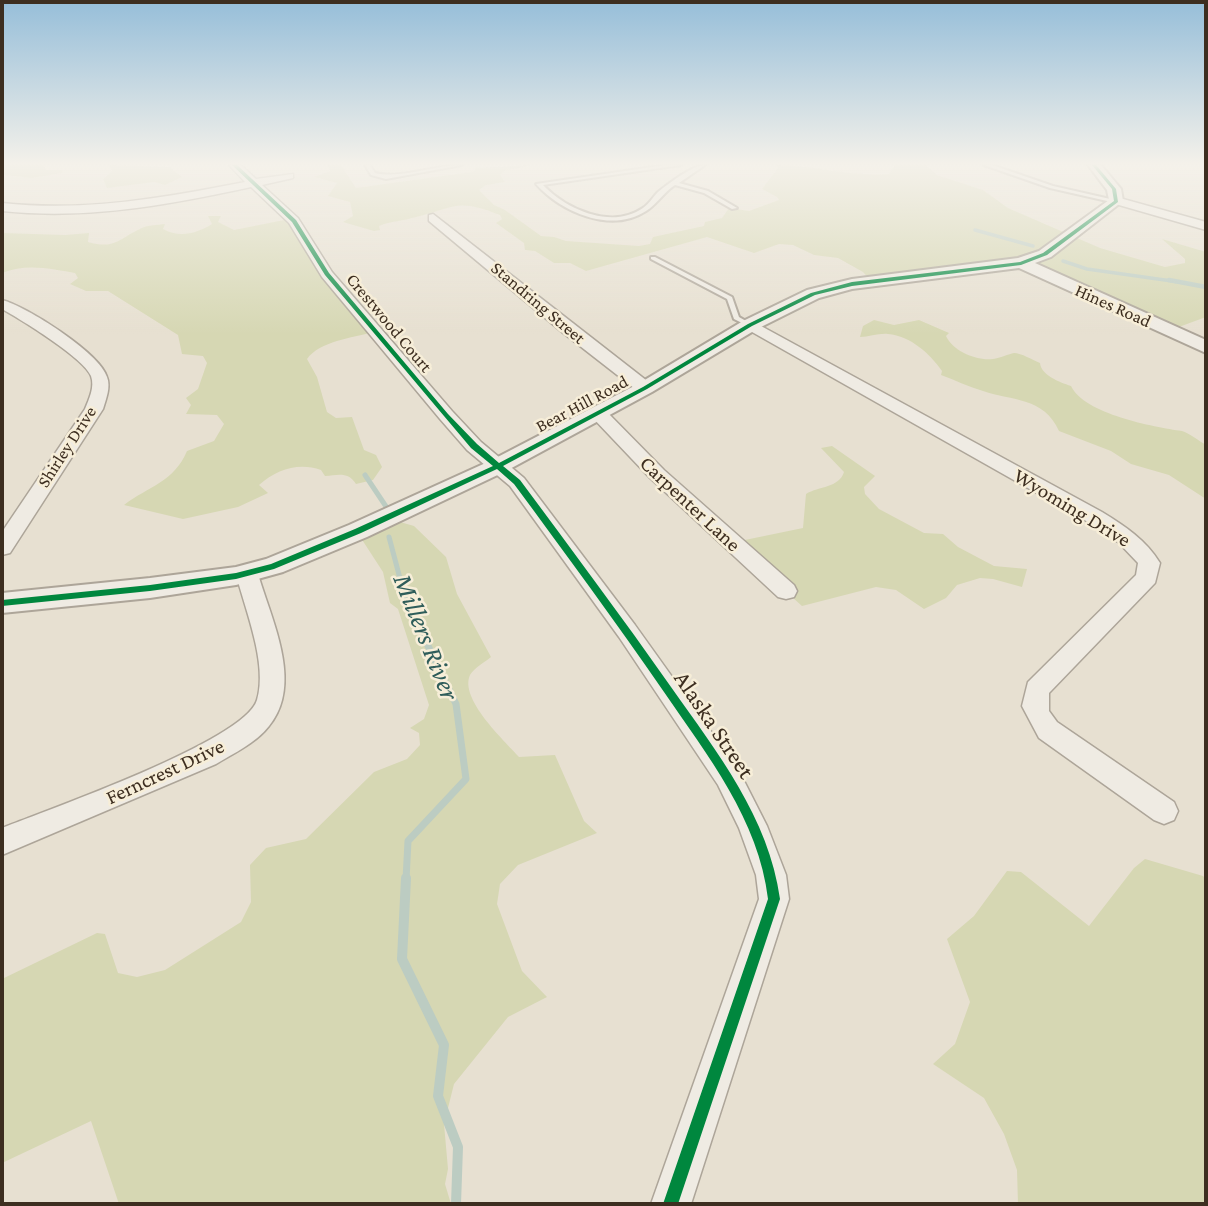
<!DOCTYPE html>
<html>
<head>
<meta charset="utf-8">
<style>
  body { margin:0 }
  #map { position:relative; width:1208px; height:1206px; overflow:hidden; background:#e7e0d1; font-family:"Crimson Pro",serif }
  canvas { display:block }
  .frame { position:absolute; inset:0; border:4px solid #3d2e20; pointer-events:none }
</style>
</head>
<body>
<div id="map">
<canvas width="1208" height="1206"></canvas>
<div class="frame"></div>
</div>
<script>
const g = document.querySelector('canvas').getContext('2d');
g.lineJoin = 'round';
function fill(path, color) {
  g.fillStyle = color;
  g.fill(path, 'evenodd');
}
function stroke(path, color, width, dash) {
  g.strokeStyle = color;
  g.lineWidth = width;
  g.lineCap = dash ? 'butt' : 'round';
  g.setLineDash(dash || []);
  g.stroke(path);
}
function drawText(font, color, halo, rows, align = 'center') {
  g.font = font + ' "Crimson Pro",serif';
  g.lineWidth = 5;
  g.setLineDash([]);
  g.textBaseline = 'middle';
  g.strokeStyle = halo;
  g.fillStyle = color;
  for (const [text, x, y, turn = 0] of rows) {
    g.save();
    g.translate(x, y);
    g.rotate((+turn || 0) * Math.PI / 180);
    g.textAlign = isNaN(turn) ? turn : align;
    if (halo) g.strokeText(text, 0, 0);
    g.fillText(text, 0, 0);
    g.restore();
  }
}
fill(new Path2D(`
  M2 165H44L46 170H63L62 173 32 178 3 175Z
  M110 165 170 167 182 177 165 185 154 182 107 188 103 179 112 171Z
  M328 165H341L356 188 471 172 475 171V168L534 165 506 170 500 175 505 182 486 185 479 190 494 205 505 210 541 236 554 237 566 241 639 246 650 244 653 237 704 226 705 222 722 218 729 208 749 211 779 200 777 197 762 189 778 168 776 165C813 165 851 177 889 174L895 165H926L937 175 983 190 1008 208 1100 248 1165 267 1185 263V259L1162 239 1206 252V317L1168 331 1026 267 873 283 863 272 838 258 814 255 793 245 779 244 754 253 707 237 586 271 570 263H554L535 251 525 250 524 243 496 223 502 219 500 215C457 198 457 207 416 217 403 221 391 221 379 226L380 230 374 231 343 222 353 216 350 202 328 196 337 183 314 177 330 171Z
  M208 216H221L218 222 234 230 289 219 373 332C352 338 320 341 307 359L317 377 327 412 336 418 352 417 364 450 376 455 382 467 373 480 356 484C348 471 338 475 325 476L321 470C299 462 277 469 259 485L268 493 238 507 183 519 124 505C149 486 174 482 187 451L214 441 224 424 217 415 186 414 191 405 186 398 198 389 207 363 203 356 182 354 178 335 108 291H86L70 284 78 278 75 273C50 269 27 263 2 273V233L65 235 89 233 88 242C116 250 119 238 142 228 148 225 157 225 165 224L163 229C179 238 196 234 212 224Z
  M874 320 894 325 919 320 949 333 946 336C953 351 976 361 993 359 1000 358 1009 354 1014 353 1021 353 1033 360 1040 363 1041 375 1059 382 1071 386 1084 414 1154 427 1182 431 1189 433 1199 441 1206 445V499L1169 475 1131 464 1111 451 1059 431C1044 397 1012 401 983 391 969 387 955 380 941 375L942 371C930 354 911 336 888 334 879 333 869 337 860 337L863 326Z
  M832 446 875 476 864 487 865 494 879 509 924 533 943 534 958 547 994 566 1027 569 1022 587 993 579 980 578 957 585 946 598 924 609 896 590 876 587 802 606 742 552 740 541 803 528 806 494C819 486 839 488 844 472L821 448Z
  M393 520 414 526 446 557 457 594 491 657C485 662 474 668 470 675 459 699 504 740 519 757L555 755 584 821 597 833 518 865 500 884 497 904 522 971 547 997 508 1017 454 1084 444 1124 448 1169 445 1184 451 1204H119L91 1121 2 1163V979L97 933 105 934 118 973 137 977 165 970 241 922 251 902 250 865 266 848 306 839 374 772 407 759 420 745 419 733 410 728 424 719 429 705 398 609 390 603 383 572 359 535Z
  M1145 859 1203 876 1206 879V1204H1018L1017 1170 1004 1134 984 1098 933 1064 955 1044 970 1002 947 939 974 916 1007 871 1021 872 1089 926 1134 868Z`), '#d6d7b3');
stroke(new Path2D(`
  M975 230 1033 246
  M1063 261 1087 269 1179 282`), '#bcccc2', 3.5);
stroke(new Path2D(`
  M1169 280 1206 287`), '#bcccc2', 4.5);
stroke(new Path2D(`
  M365 475 387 508
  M389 537 406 601 419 627`), '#bcccc2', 5);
stroke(new Path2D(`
  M406 880 408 841 466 779 456 704 418 625`), '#bcccc2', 7);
stroke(new Path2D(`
  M406 878 402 959 444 1045 438 1096 458 1147 456 1204`), '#bcccc2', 10);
const service = new Path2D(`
  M365 165H370L375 173C402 179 434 165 462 165L386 179 371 175Z
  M666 165H681L543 185C566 209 611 230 643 208 649 204 653 197 658 192 668 184 693 165 705 165L679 183 708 191 737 208 732 209 704 193 675 185C664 192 657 204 646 211 611 234 561 212 536 184Z
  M984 165H992L1053 186 1119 201 1116 203 1050 188Z
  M651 257H655L732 297 739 317 753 325 748 326 734 319 727 299 651 259Z`);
const minor = new Path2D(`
  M229 165H241L256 179 293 174V178L262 185 298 218 332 272 452 411 481 442 524 478 635 625 738 769 767 826 786 875 789 899 691 1204H651L759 899 756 875 739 828 718 785 619 637 510 486 467 450 440 419 322 277 289 223 251 187C168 205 87 220 2 211V203C85 212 164 198 245 182Z
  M1116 197 1206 222V230L1112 203 1110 201Z
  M433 214 651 384 653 388 651 392H639L562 332 429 221V215Z
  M2 300C26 306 100 353 107 377 111 387 106 399 103 409L10 553 2 555V532L85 409C89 399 95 387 91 376 84 358 20 319 2 309Z
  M750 320 1102 512C1125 526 1146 540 1160 563L1155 583 1049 693V711L1057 722 1174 802 1178 811 1174 820 1164 824 1154 820 1039 738 1022 706 1028 682 1136 575 1138 563 1118 542 1088 522 745 328 742 325Z
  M598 408 604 409 664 470 794 585 797 591 794 597 786 599 778 597 650 478 592 417 589 413Z
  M247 567 255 569 258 574C271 619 304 684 269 726 256 743 234 753 216 764L2 855V828C47 810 245 741 257 700 268 664 245 609 236 574L239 569Z`);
const tertiary = new Path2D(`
  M1088 165H1101L1121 189 1123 201 1051 257 1035 263 1206 340V353L1019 268 852 289 819 298 757 329 652 392 506 471 367 537 283 572 236 585 150 598 2 613V593L150 578 236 567 266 559 349 525 490 461 638 384 743 321 807 290 852 279 1018 258 1039 251 1109 200 1107 190Z`);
stroke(service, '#ada599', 4);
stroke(minor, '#ada599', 3);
stroke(tertiary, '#ada599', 4);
fill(service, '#efebe3');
fill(minor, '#efebe3');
fill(tertiary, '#efebe3');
fill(new Path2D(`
  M232 165H237L296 220 329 273 448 414 477 444 499 463 643 387 748 324 811 293 852 282 1020 262 1043 253 1114 201 1112 189 1092 165H1096L1116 189 1118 202 1047 255 1021 265 852 286 815 295 752 326 647 389 503 466 520 480C571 549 622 617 671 687 717 752 769 818 780 899L678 1204H663L768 899C759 820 707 755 664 692 615 621 565 553 514 484L497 469 361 533 274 569 236 579 150 591 2 606V600L150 585 236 573 271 564 355 529 493 466 471 448 444 416 325 275 292 222Z`), '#00873e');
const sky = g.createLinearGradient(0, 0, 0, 334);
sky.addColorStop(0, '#96bed9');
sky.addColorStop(0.49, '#f4f1ea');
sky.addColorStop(1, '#f4f1ea00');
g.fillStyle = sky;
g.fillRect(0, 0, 1208, 334);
drawText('18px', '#3d2e20', '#f7eed8', [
  ["Standring Street",538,303,40],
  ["Hines Road",1113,306,24],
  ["Crestwood Court",389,323,50],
  ["Bear Hill Road",582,404,-28],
  ["Shirley Drive",67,447,-57]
]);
drawText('21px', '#3d2e20', '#f7eed8', [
  ["Carpenter Lane",690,504,43],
  ["Wyoming Drive",1072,508,31],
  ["Ferncrest Drive",165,772,-25]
]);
drawText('24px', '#3d2e20', '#f7eed8', [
  ["Alaska Street",714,725,56]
]);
drawText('italic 28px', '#2f5d5a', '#f7eed8', [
  ["Millers River",426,637,68]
]);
</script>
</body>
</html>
